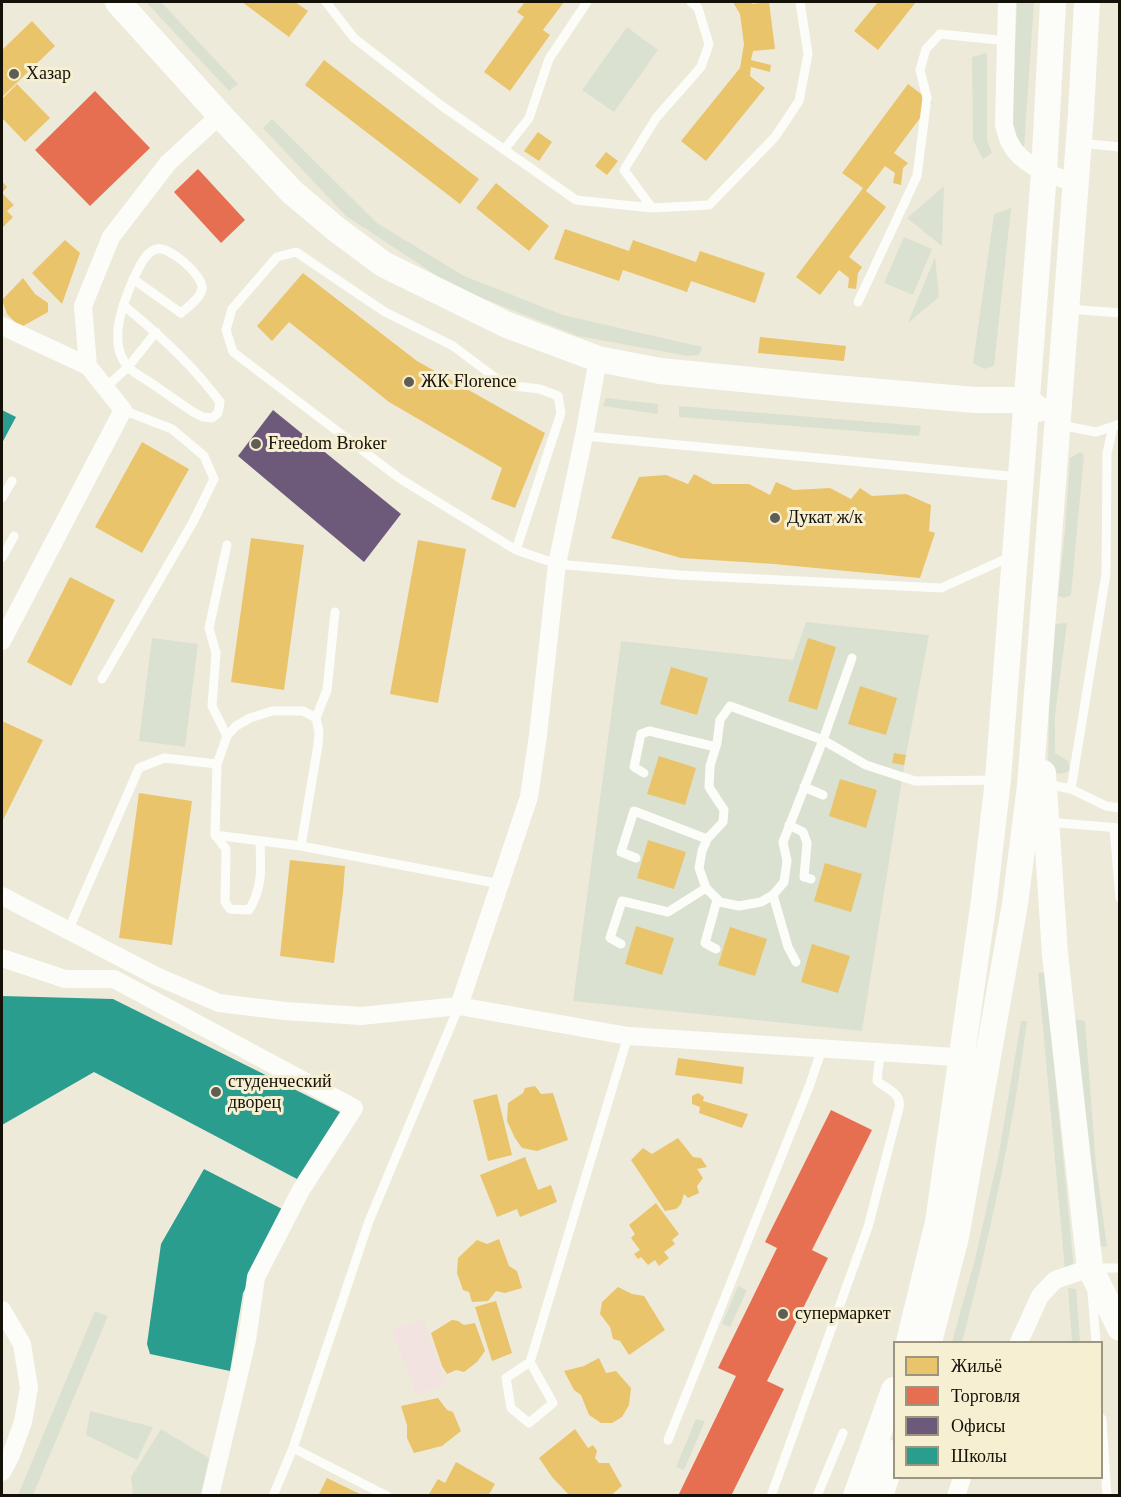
<!DOCTYPE html>
<html>
<head>
<meta charset="utf-8">
<style>
  body { margin:0 }
  #map { position:relative; width:1121px; height:1497px; overflow:hidden; background:#eeeada; font-family:"Times New Roman",serif }
  canvas { display:block }
  .frame { position:absolute; inset:0; border:3px solid #141108; pointer-events:none }
  .legend { position:absolute; left:893px; top:1341px; width:210px; height:138px; box-sizing:border-box; background:#f6efd2; border:2px solid #9c9681; margin:0; padding:8px 10px; list-style:none; font-size:18px; color:#141108 }
  .legend li { display:flex; align-items:center; gap:12px; height:30px }
  .legend b { width:30px; border:2px solid #9c9681 }
</style>
</head>
<body>
<div id="map">
<canvas width="1121" height="1497"></canvas>
<div class="frame"></div>
<ul class="legend">
<li><b style="height:16px;background:#e9c46a"></b>Жильё</li>
<li><b style="height:16px;background:#e76f51"></b>Торговля</li>
<li><b style="height:16px;background:#6d597a"></b>Офисы</li>
<li><b style="height:16px;background:#2a9d8f"></b>Школы</li>
</ul>
</div>
<script>
const g = document.querySelector('canvas').getContext('2d');
g.lineJoin = 'round';
function fill(path, color) {
  g.fillStyle = color;
  g.fill(path, 'evenodd');
}
function stroke(path, color, width, dash) {
  g.strokeStyle = color;
  g.lineWidth = width;
  g.lineCap = dash ? 'butt' : 'round';
  g.setLineDash(dash || []);
  g.stroke(path);
}
function drawText(font, color, halo, rows, align = 'center') {
  g.font = font + ' "Times New Roman",serif';
  g.lineWidth = 6;
  g.setLineDash([]);
  g.textBaseline = 'middle';
  g.strokeStyle = halo;
  g.fillStyle = color;
  for (const [text, x, y, turn = 0] of rows) {
    g.save();
    g.translate(x, y);
    g.rotate((+turn || 0) * Math.PI / 180);
    g.textAlign = isNaN(turn) ? turn : align;
    if (halo) g.strokeText(text, 0, 0);
    g.fillText(text, 0, 0);
    g.restore();
  }
}
fill(new Path2D(`
  M424 1319 446 1384 416 1395 392 1330Z`), '#f2e3e0');
fill(new Path2D(`
  M146 2H161L238 84 229 91Z
  M1017 2H1034L1024 148 1011 137Z
  M627 27 658 50 614 112 582 90Z
  M987 53V140L992 153 983 159 973 140 972 57Z
  M272 119 377 223 464 276 563 315 702 347 699 355 688 356 578 336 454 287 346 216 263 128Z
  M944 186 942 246 907 218Z
  M1011 208 994 366 984 369 973 363 994 214Z
  M904 237 932 249 913 295 884 283Z
  M935 257 939 297 908 323Z
  M606 398 658 404V414L603 406Z
  M679 406 921 426 919 436 679 417Z
  M1080 452 1084 455 1071 595 1064 598 1058 596 1065 531 1070 458Z
  M806 622 929 635 906 755 862 1031 573 1001 621 641 793 660Z
  M1067 623 1055 716V753L1068 761 1070 770C1062 776 1057 774 1048 770L1049 708 1055 624Z
  M152 638 198 644 185 747 139 741Z
  M1045 972 1074 1269 1065 1270 1038 973Z
  M1074 1019 1085 1021 1096 1165 1107 1247 1096 1246Z
  M1021 1021H1027C1013 1130 990 1236 962 1342H952L975 1259 999 1153Z
  M738 1286 747 1290 730 1327 722 1324Z
  M1068 1288 1076 1289 1080 1342H1072Z
  M95 1311 108 1316 33 1495H18Z
  M90 1411 153 1427 137 1460 86 1435Z
  M696 1419 705 1421 684 1470 676 1467Z
  M161 1429 209 1458 201 1495H133L131 1477Z`), '#dbe1d0');
fill(new Path2D(`
  M242 2H295L308 11 289 37Z
  M525 2H564L543 30 550 35 510 91 484 72 524 17 517 12Z
  M733 2H751L752 4 769 2 775 49 753 51 751 60 771 65 770 72 751 67 750 76 765 88 706 161 681 141 740 68 744 44 740 14Z
  M878 2H916L878 50 854 31Z
  M32 21 55 46 2 97V50Z
  M324 60 479 179 460 204 305 85Z
  M17 84 50 118 25 142 2 118V99Z
  M908 84 932 102 894 153 908 163 903 168 901 185 893 183 895 173 885 166 866 191 886 207 849 257 862 267 858 273 856 289 848 288 849 278 839 270 820 295 796 277 863 188 842 173Z
  M538 132 552 142 539 161 524 151Z
  M606 152 618 161 607 175 595 166Z
  M2 181 7 187 2 193 14 205 7 211 13 217 2 228Z
  M496 183 549 226 529 251 476 208Z
  M565 229 629 251 633 240 696 262 700 251 765 273 755 303 691 281 687 292 623 270 619 281 554 259Z
  M65 240 80 253 62 304 32 273Z
  M303 273 417 361 545 433 515 508 491 499 502 468 389 402 289 322 272 341 257 326Z
  M23 278 35 294 48 303V312L23 326 16 323 7 314 2 300Z
  M760 337 846 346 844 361 758 353Z
  M142 442 189 469 142 553 95 527Z
  M694 474 713 484H749L770 495 776 482 794 490 830 488 851 499 860 488 872 496 906 494 931 505 929 531 935 533 920 578 774 564 681 558 611 538 639 477 666 475 688 484Z
  M251 538 304 545 284 690 231 682Z
  M418 540 466 549 438 703 390 694Z
  M70 577 115 600 71 686 27 662Z
  M808 638 836 647 817 710 788 701Z
  M671 667 708 678 697 715 660 704Z
  M860 686 897 698 886 735 848 724Z
  M2 721 43 740 2 822Z
  M894 753 906 755 904 765 892 763Z
  M659 756 696 768 685 805 647 794Z
  M840 779 877 790 866 828 829 816Z
  M139 793 192 801 172 945 119 938Z
  M648 840 686 852 674 889 637 878Z
  M290 860 345 866 343 893 334 963 280 956Z
  M825 863 862 874 851 912 814 901Z
  M636 926 674 938 662 975 625 964Z
  M730 927 767 939 755 976 718 965Z
  M812 944 850 956 838 993 801 982Z
  M678 1058 744 1067 742 1084 675 1075Z
  M535 1086 541 1094 553 1093 568 1140 537 1151 522 1148 515 1138 507 1121 508 1103 523 1093 525 1088Z
  M698 1093 704 1097 703 1101 748 1114 742 1128 699 1113 700 1107 692 1104V1096Z
  M497 1094 512 1155 488 1161 473 1100Z
  M678 1138 693 1157 701 1158 707 1167 697 1169 703 1178 697 1186 699 1193 688 1198 684 1194 681 1204 676 1209 665 1211 631 1160 643 1148 652 1154Z
  M525 1157 538 1190 551 1185 557 1202 520 1217 517 1209 497 1217 480 1175Z
  M656 1203 679 1234 672 1240 675 1244 664 1252 669 1258 659 1266 655 1260 648 1265 641 1257 638 1259 634 1254 640 1250 631 1238 635 1234 629 1225Z
  M499 1239 509 1266 517 1271 522 1288 505 1293 496 1291 488 1301 472 1302 469 1292 463 1290 457 1273 458 1258 477 1240 487 1244Z
  M618 1287 632 1294 644 1296 665 1330 629 1355 620 1341 613 1339 610 1327 600 1314 602 1302Z
  M496 1301 512 1353 492 1361 475 1307Z
  M452 1320 458 1321 464 1325 475 1323 485 1351 477 1362 464 1372 456 1370 447 1374 442 1366 431 1333Z
  M599 1358 606 1373 616 1371 631 1388 629 1405 622 1417 612 1423H601L589 1415 581 1395 574 1390 564 1371 584 1366Z
  M438 1398 447 1410 453 1412 461 1431 442 1446 414 1453 407 1438V1425L401 1406Z
  M575 1429 588 1448 593 1445 597 1451 595 1458 599 1463H609L622 1486 610 1496H570L552 1477 539 1458Z
  M456 1462 495 1484 488 1496 429 1494 438 1479 445 1483Z
  M327 1478 364 1496H318Z`), '#e9c46a');
fill(new Path2D(`
  M95 91 150 148 90 206 35 150Z
  M198 169 245 220 221 243 174 192Z
  M831 1110 872 1130 812 1250 828 1258 767 1381 784 1389 731 1496H678L736 1376 718 1368 777 1248 765 1242Z`), '#e76f51');
fill(new Path2D(`
  M273 410 401 514 364 562 238 456Z`), '#6d597a');
fill(new Path2D(`
  M2 410 16 417 2 443Z
  M2 996 113 999 340 1112 297 1179 94 1072 2 1125Z
  M204 1169 286 1211 243 1293 230 1371 150 1354 147 1344 161 1244Z`), '#2a9d8f');
stroke(new Path2D(`
  M326 2 354 38 442 106 576 200 652 208 709 205 775 137 799 101 808 54 800 2
  M1080 143 1120 147
  M504 150 529 118 549 59 587 2
  M652 208 624 170 656 118 701 67 709 44 698 8 691 2
  M858 302 917 176 927 98 920 70 926 49 940 34 1007 41
  M123 305C159 334 192 364 220 402L218 413 212 418 203 417 193 412C178 402 163 391 148 381 142 377 134 373 129 368 107 345 122 305 133 280 138 270 145 251 157 249 170 246 204 276 202 289 200 299 188 307 181 313L133 279
  M1068 309 1120 313
  M105 388 128 367 156 332
  M1060 425 1096 432 1120 424
  M584 436 1020 477
  M2 498 12 481
  M516 550 561 413 558 396 540 389 505 385 453 346 385 312 296 252 277 257 232 309 226 330 233 352 399 478 516 550 557 564 679 575 941 588 1012 556
  M2 558 14 536
  M852 658 823 740 866 765 915 781 998 780
  M102 679 193 522 214 479 204 456 172 429 123 410
  M730 706 823 740 783 842 787 861 784 882 773 895 761 902 739 906 720 902 706 888 699 868 702 851 707 839 723 822 724 810 709 787 710 766 717 743 720 720Z
  M227 736 212 706 216 653 209 628 227 545
  M644 773 634 767 641 734 649 731 716 747
  M1046 784 1071 789 1106 806 1120 808
  M804 787 823 795
  M1071 789 1106 574 1107 453 1113 427
  M1047 822 1120 828
  M789 825 803 832 807 843 804 877 811 879
  M1114 828 1120 898
  M215 835 301 846 500 884
  M260 842C261 868 263 887 249 910L230 909 225 902 226 849 215 835 217 764 227 736 236 726 250 718 272 711H303L316 718
  M301 846 318 745 319 732 316 718 327 690 335 612
  M636 858 621 852 634 811 707 839
  M773 895 788 947 796 962
  M68 931 139 768 164 758 217 764
  M621 944 610 938 622 901 668 912 706 888
  M716 949 705 943 717 900
  M1092 1268H1120
  M1092 1292 1096 1342
  M530 1362 553 1403 529 1423 511 1408 506 1378 530 1362 628 1036
  M1102 1419 1107 1496
  M668 1440 809 1087 822 1049
  M293 1448 387 1496
  M273 1496 293 1448 369 1221 459 1006
  M771 1496 868 1227 899 1108C902 1093 887 1089 877 1081L880 1053
  M817 1496 843 1433`), '#fcfcf9', 9);
stroke(new Path2D(`
  M1007 2 1004 125C1006 131 1007 138 1010 143 1022 167 1052 175 1075 183
  M2 326 88 366
  M2 641 123 410 88 366 83 306 111 237 168 163 220 115
  M2 896 156 976 219 1003 285 1011 361 1016 459 1006 628 1036 971 1058
  M2 958 65 979H114L354 1108 301 1190 256 1277 247 1340 210 1496
  M459 1006 529 797 538 735 557 564 584 436 598 359
  M2 1310 22 1344 29 1388 23 1422 11 1455 2 1472
  M1019 1342 1040 1296 1055 1280 1090 1268
  M956 1496 962 1478`), '#fcfcf9', 18);
stroke(new Path2D(`
  M118 2 220 115 292 192 336 229 383 264 507 325 598 359 660 371 823 387 975 400H1026L1038 409
  M1043 773 1055 954 1090 1268 1120 1328
  M909 1342 938 1222 984 900 998 780 1044 172 1053 2
  M929 1342 956 1237 1015 904 1030 786 1081 113 1087 2
  M856 1496 894 1390
  M880 1496 894 1453`), '#fcfcf9', 26);
for (const [x, y, r, color] of [
  [14,74,6,"#605d52"],
  [409,382,6,"#605d52"],
  [256,444,6,"#605d52"],
  [775,518,6,"#605d52"],
  [216,1092,6,"#605d52"],
  [783,1314,6,"#605d52"]
]) {
  const dot = new Path2D();
  dot.arc(x, y, r, 0, 2 * Math.PI);
  g.fillStyle = color;
  g.fill(dot);
  stroke(dot, '#f6efd2', 2);
}
drawText('18px', '#141108', '#f6efd2', [
  ["Хазар",26,74],
  ["ЖК Florence",421,382],
  ["Freedom Broker",268,444],
  ["Дукат ж/к",787,518],
  ["студенческий",228,1082],
  ["дворец",228,1103],
  ["супермаркет",795,1314]
], 'left');
</script>
</body>
</html>
